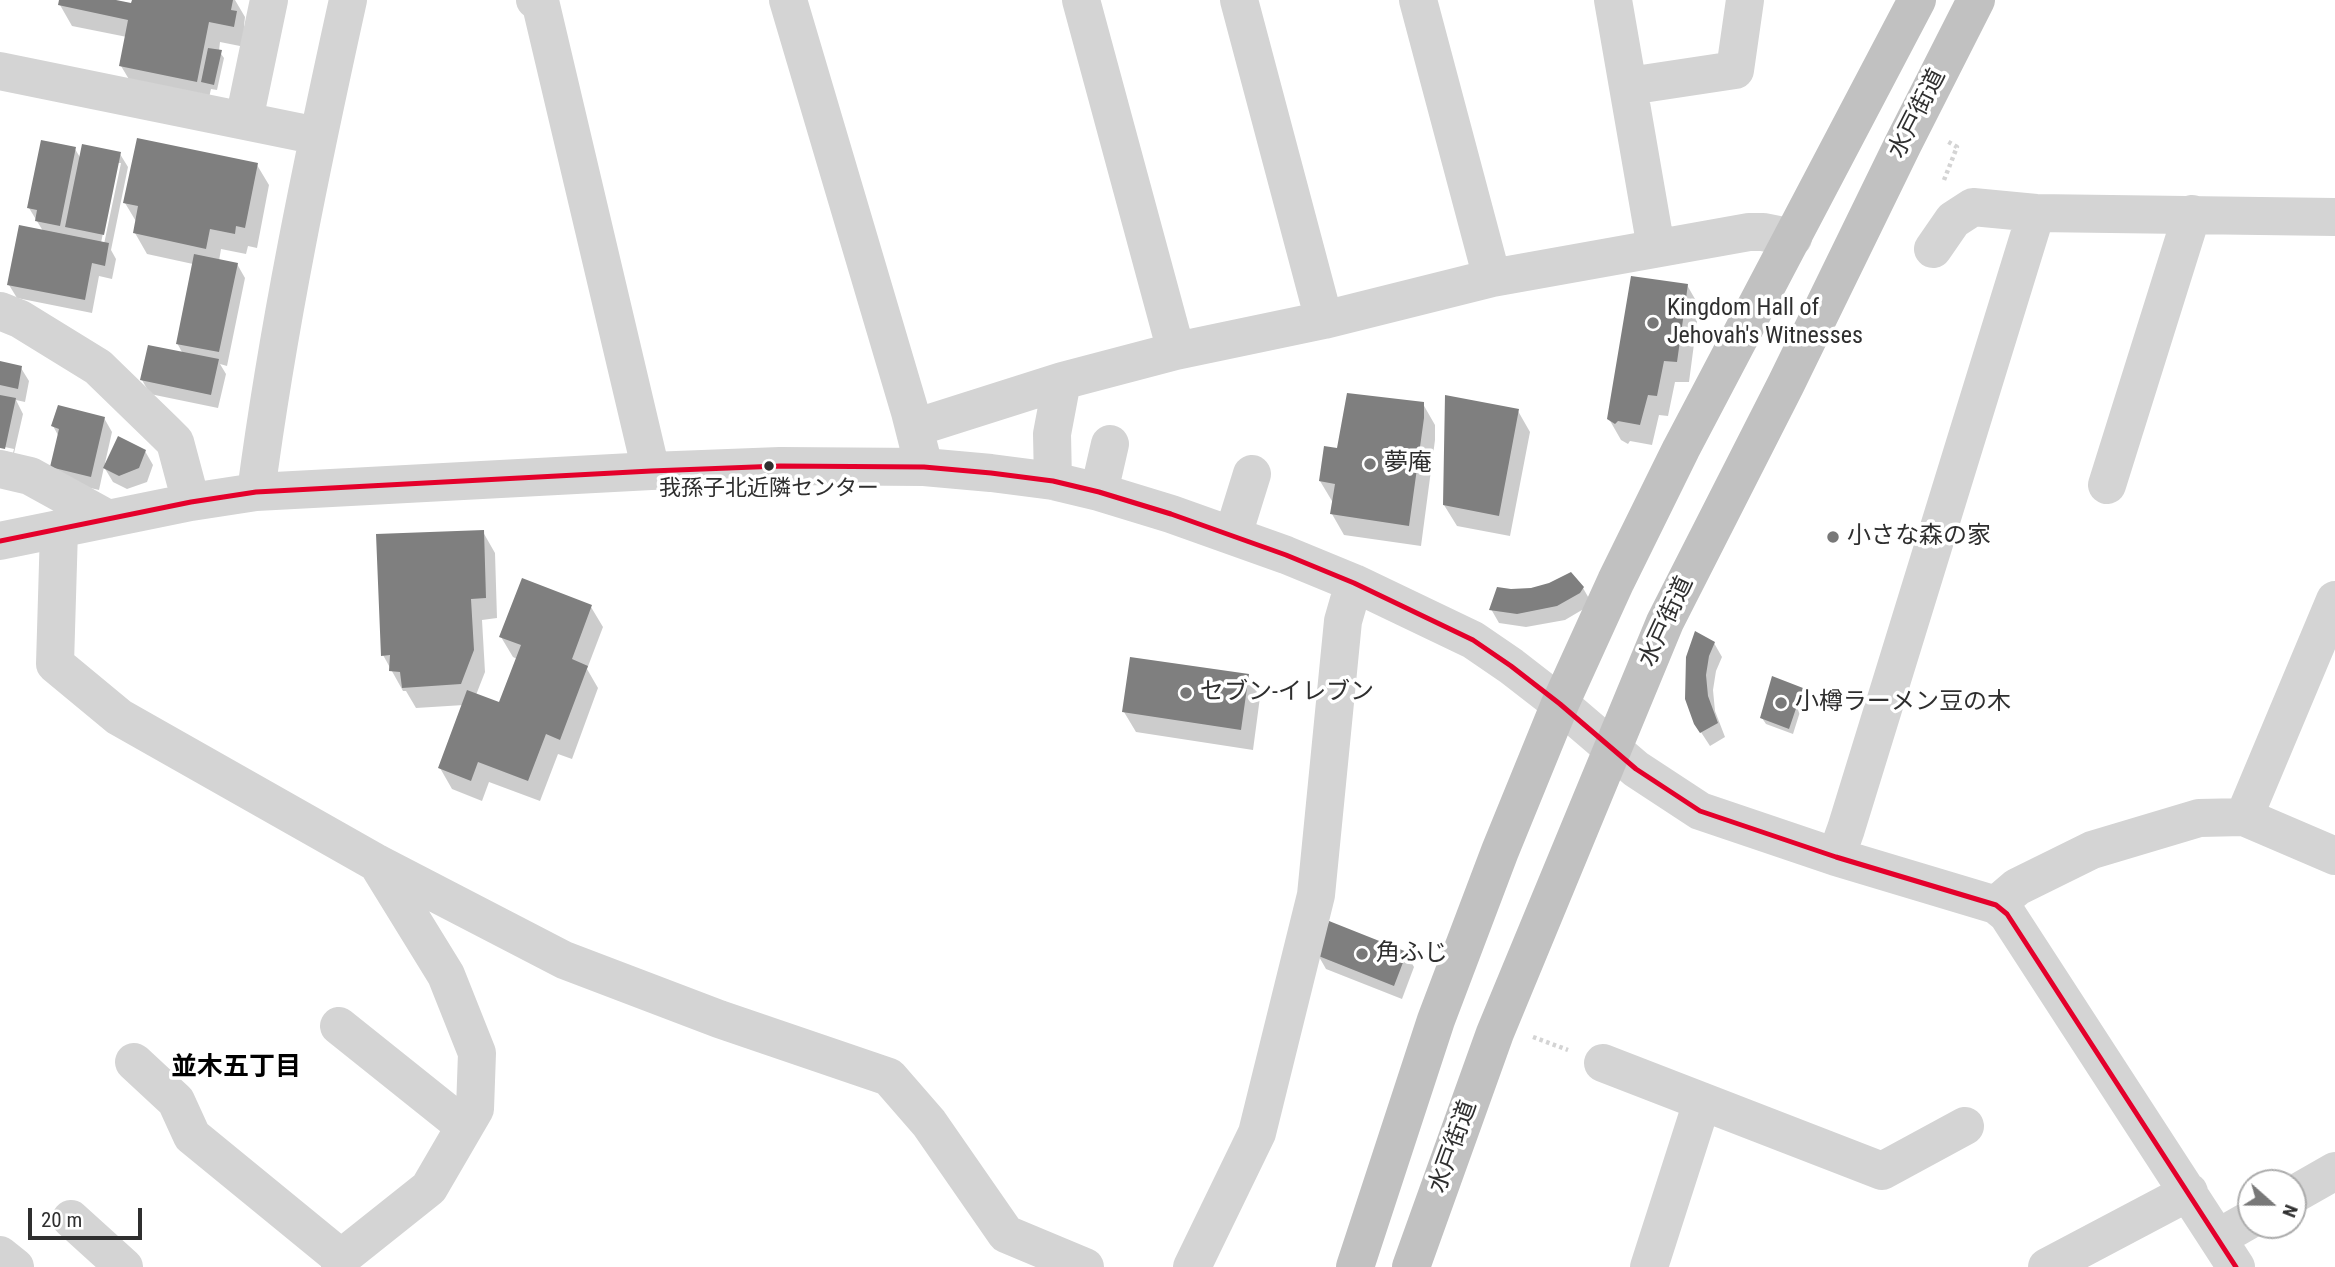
<!DOCTYPE html>
<html>
<head>
<meta charset="utf-8">
<style>
  body { margin:0 }
  #map { position:relative; width:2335px; height:1267px; overflow:hidden; background:#fff; font-family:"Roboto Condensed",sans-serif }
  canvas { display:block }
  .north { position:absolute; left:2237px; top:1169px; width:70px; height:70px; box-sizing:border-box; background:#fff; border:2px solid #acacac; border-radius:50%; rotate:111deg; font-size:19px; font-weight:700; line-height:28px; text-align:center; color:#2f2f2f }
  .north::after { content:''; display:block; margin:auto; width:24px; height:32px; background:#787878; clip-path:polygon(50% 0,100% 100%,50% 72%,0 100%) }
  .scale { position:absolute; left:28px; top:1208px; width:114px; height:32px; box-sizing:border-box; border:4px solid #2f2f2f; border-top:0; padding-left:9px; font-size:21px; line-height:24px; white-space:nowrap; color:#2f2f2f; -webkit-text-stroke:5px #fff; paint-order:stroke }
</style>
</head>
<body>
<div id="map">
<canvas width="2335" height="1267"></canvas>
<div class="north">N</div>
<div class="scale">20 m</div>
</div>
<script>
const g = document.querySelector('canvas').getContext('2d');
g.lineJoin = 'round';
function fill(path, color) {
  g.fillStyle = color;
  g.fill(path, 'evenodd');
}
function stroke(path, color, width, dash) {
  g.strokeStyle = color;
  g.lineWidth = width;
  g.lineCap = dash ? 'butt' : 'round';
  g.setLineDash(dash || []);
  g.stroke(path);
}
function drawText(font, color, halo, rows, align = 'center') {
  g.font = font + ' "Roboto Condensed","Noto Sans JP",sans-serif';
  g.lineWidth = 7;
  g.setLineDash([]);
  g.textBaseline = 'middle';
  g.strokeStyle = halo;
  g.fillStyle = color;
  for (const [text, x, y, turn = 0] of rows) {
    g.save();
    g.translate(x, y);
    g.rotate((+turn || 0) * Math.PI / 180);
    g.textAlign = isNaN(turn) ? turn : align;
    if (halo) g.strokeText(text, 0, 0);
    g.fillText(text, 0, 0);
    g.restore();
  }
}
fill(new Path2D(`
  M61 0H107L133 5 134 0H235L245 17 244 26 248 33 245 47 220 42 219 51 224 58 217 90 211 89 208 102 133 86 121 66 127 37 72 26 60 5Z
  M75 149 81 159 120 154 128 167 111 250 116 259 112 279 99 276 92 313 17 298 9 285 43 231 29 208ZM117 163H121L104 244 101 243Z
  M257 165 269 185 257 248 248 246 246 254 221 249 219 261 237 264 245 278 227 366 220 364 226 374 218 408 150 394 142 380 183 354 177 343 193 264 147 254 135 233 137 223 125 203Z
  M1687 285 1699 306 1689 382H1675L1668 416 1659 415 1652 445 1630 441 1628 444 1621 440 1609 419Z
  M0 363 21 368 29 381 25 402 16 400 23 414 12 462 0 460V450L13 453 14 449 0 446Z
  M1423 404 1435 425V440L1421 546 1344 535 1332 514V501L1320 481 1338 450Z
  M1518 411 1530 432 1510 536 1457 526 1444 505Z
  M104 418 112 432 105 463 145 451 153 465 147 482 127 489 113 482 104 467 99 490 60 481 52 467 59 437 53 426Z
  M483 532 495 553 497 618 482 620 485 672 476 695 500 704 517 659 513 657 501 637 591 607 603 627 587 669 598 688 572 759 558 754 540 801 489 782 482 801 452 789 440 768 464 705 416 708 406 691H403L383 655Z
  M1583 588 1591 602 1587 607 1565 620 1526 627 1499 623 1491 609 1511 591Z
  M1696 633 1714 643 1722 657 1716 671 1713 690 1715 711 1725 737 1710 746 1695 723Z
  M1248 676 1260 697 1253 750 1136 732 1124 712Z
  M1801 690 1805 696 1793 734 1766 724 1762 718Z
  M1406 953 1414 967 1402 999 1326 969 1318 955Z`), '#0003');
fill(new Path2D(`
  M59 0H116L131 3 132 0H233L231 10 237 11 234 27 209 22 197 82 119 66 128 20 58 5Z
  M208 48 222 50 214 85 201 82Z
  M137 138 258 163 245 228 236 226 235 234 210 229 206 249 133 233 138 206 123 203Z
  M41 140 76 147 60 226 35 221 37 210 27 208Z
  M82 144 121 152 104 235 65 227Z
  M19 225 109 243 105 266 92 263 85 300 7 285Z
  M194 254 238 263 219 352 176 344Z
  M1631 276 1688 284 1677 362 1664 361 1657 396 1648 395 1640 425 1618 421 1615 424 1607 419Z
  M148 345 219 359 211 395 140 380Z
  M0 361 22 366 18 389 0 385Z
  M1347 393 1424 402V418L1409 526 1330 514 1335 484 1319 481 1324 446 1337 448Z
  M0 395 16 398 5 449 0 448Z
  M1445 395 1519 409 1499 516 1443 505Z
  M58 405 105 417 91 477 50 467 59 429 51 426Z
  M118 436 146 450 139 468 119 476 103 468Z
  M484 530 486 598 471 599 474 650 461 684 402 688 400 672 389 671 390 655 381 656 376 534Z
  M1571 572 1584 587 1580 593 1557 606 1517 614 1489 610 1497 587 1511 589 1531 588 1549 583Z
  M522 578 592 605 572 659 588 666 560 740 546 734 528 781 478 762 471 781 438 768 467 690 499 702 521 645 499 637Z
  M1695 631 1715 642 1709 656 1706 675 1708 696 1718 723 1700 733 1694 724 1685 699 1686 657Z
  M1130 657 1249 674 1241 730 1122 712Z
  M1772 676 1803 688 1789 729 1760 718Z
  M1329 921 1407 952 1394 986 1316 955Z`), '#7f7f7f');
stroke(new Path2D(`
  M1944 180 1957 147 1947 141
  M1533 1037 1568 1050`), '#d4d4d4', 4.5, [3.5, 3.5]);
stroke(new Path2D(`
  M535 0 540 1 651 471
  M788 0 910 412 924 467
  M1081 0 1176 351
  M1239 0 1324 320
  M1418 0 1492 278
  M1613 0 1656 248
  M0 71 318 136
  M1629 86 1735 70 1745 0
  M244 120 269 0
  M1933 249 1953 220 1973 207 2036 213 2335 217
  M0 311 20 319 98 367 166 433 175 442 191 502
  M914 428 1062 381
  M0 469 30 476 108 519
  M1053 481 1052 434 1062 381 1176 351 1324 320 1492 278 1749 232H1763L1793 238
  M2107 485 2192 214
  M256 492C278 326 312 163 348 0
  M1099 492 1110 444
  M59 530 55 664 119 717 375 862 564 960 719 1019 889 1077 929 1123 1006 1234 1085 1267
  M1233 535 1252 474
  M0 541 191 502 256 492 651 471 780 466 924 467 991 473 1053 481 1099 492 1171 514 1286 555 1354 583 1473 640 1511 666 1560 704 1636 769 1700 811 1836 857 1996 905 2007 914 2236 1267
  M2244 817 2335 856
  M1836 857 1846 829 2036 213
  M1996 905 2017 887 2092 850 2199 818 2244 817 2335 600
  M339 1026 464 1126
  M134 1062 176 1101 192 1136 341 1258
  M1603 1063 1882 1171 1965 1126
  M2293 1195 2335 1171
  M71 1219 124 1267
  M2218 1238 2251 1219
  M0 1255 15 1267
  M340 1267 341 1258 429 1188 475 1109 477 1053 446 975 377 863
  M1192 1267 1257 1133 1316 895 1343 621 1354 583
  M1649 1267 1702 1102
  M2047 1267 2189 1192`), '#d4d4d4', 38);
stroke(new Path2D(`
  M1355 1267 1436 1020 1500 851 1560 704 1616 581 1681 449 1917 0
  M1411 1267 1495 1033 1665 622 1786 384 1903 144 1976 0`), '#c1c1c1', 38);
stroke(new Path2D(`
  M0 541 191 502 256 492 651 471 780 466 924 467 991 473 1053 481 1099 492 1171 514 1286 555 1354 583 1473 640 1511 666 1560 704 1636 769 1700 811 1836 857 1996 905 2007 914 2236 1267`), '#e4002b', 5);
for (const [x, y, r, color] of [
  [1653,323,7,"#787878"],
  [1370,464,7,"#787878"],
  [769,466,6,"#2f2f2f"],
  [1833,537,7,"#787878"],
  [1186,693,7,"#787878"],
  [1781,703,7,"#787878"],
  [1362,954,7,"#787878"]
]) {
  const dot = new Path2D();
  dot.arc(x, y, r, 0, 2 * Math.PI);
  g.fillStyle = color;
  g.fill(dot);
  stroke(dot, '#fff', 2.5);
}
drawText('22px', '#2f2f2f', '#fff', [
  ["我孫子北近隣センター",769,489]
]);
drawText('24px', '#2f2f2f', '#fff', [
  ["水戸街道",1918,114,-63],
  ["水戸街道",1667,622,-65],
  ["水戸街道",1454,1147,-70]
]);
drawText('24px', '#2f2f2f', '#fff', [
  ["Kingdom Hall of",1667,309],
  ["Jehovah's Witnesses",1667,337],
  ["夢庵",1384,464],
  ["小さな森の家",1847,537],
  ["セブン-イレブン",1200,693],
  ["小樽ラーメン豆の木",1795,703],
  ["角ふじ",1376,954]
], 'left');
drawText('bold 26px', '#000', '#fff', [
  ["並木五丁目",236,1068]
]);
</script>
</body>
</html>
